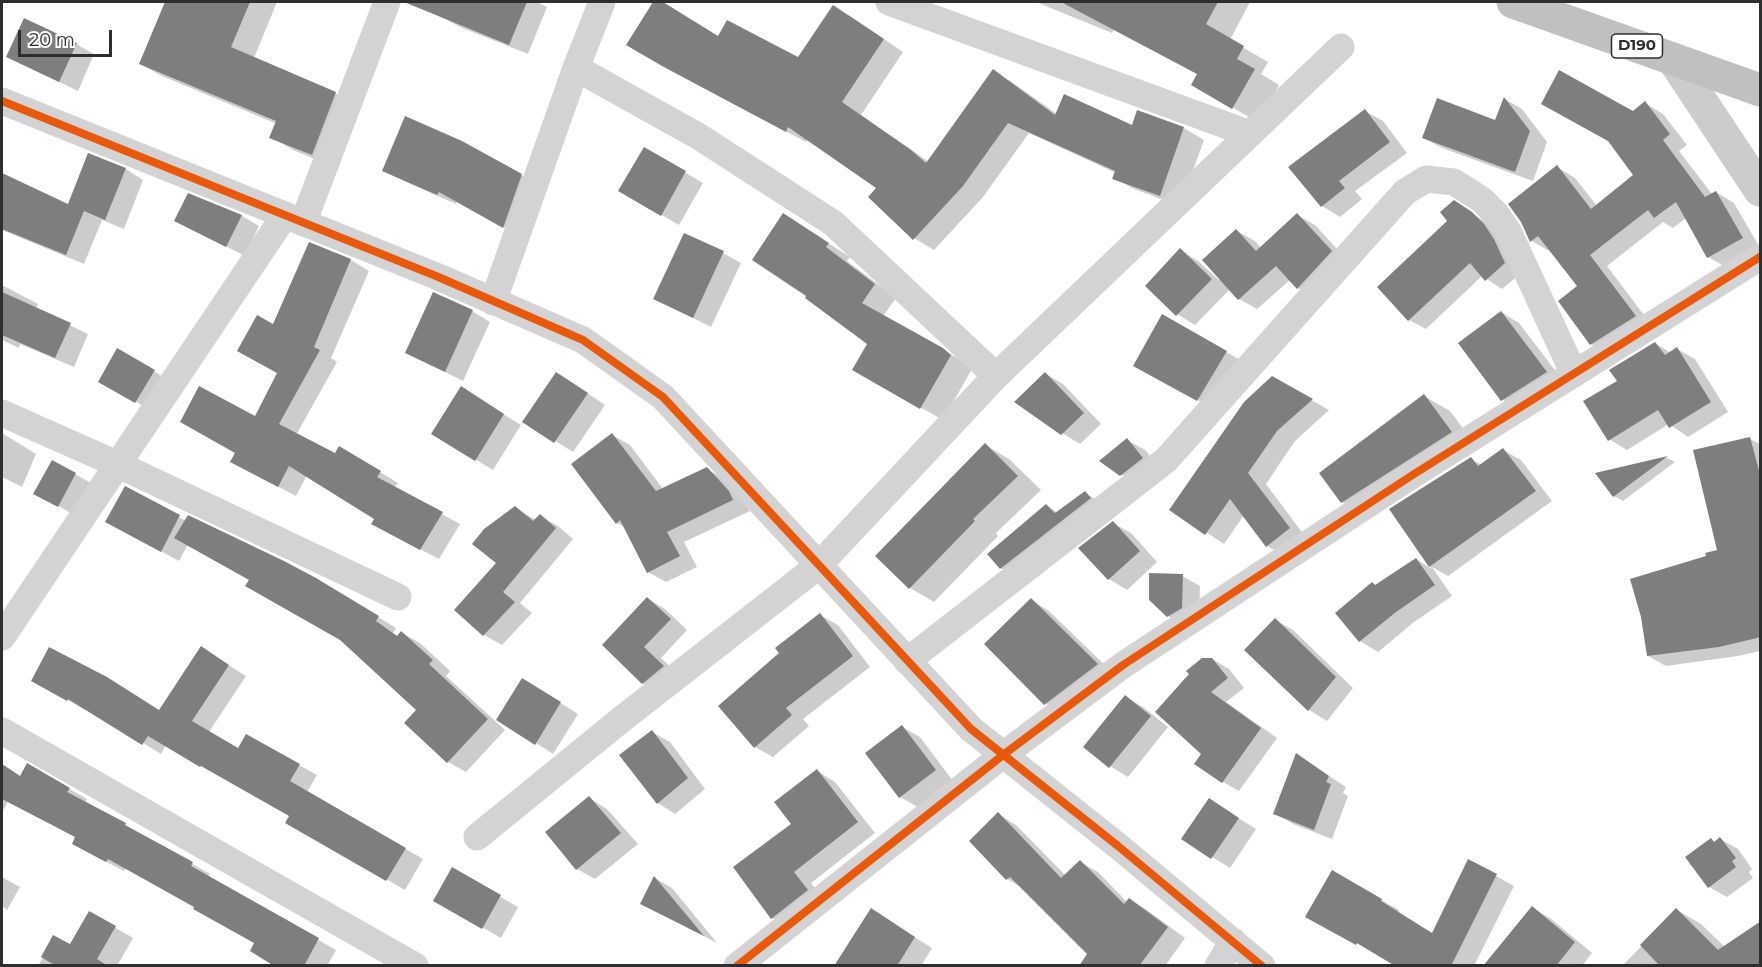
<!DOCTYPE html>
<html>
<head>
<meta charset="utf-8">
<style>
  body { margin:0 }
  #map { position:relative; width:1762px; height:967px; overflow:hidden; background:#fff; font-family:Montserrat,sans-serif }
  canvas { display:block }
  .frame { position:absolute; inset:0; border:3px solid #2e2e2e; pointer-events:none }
  .scale { position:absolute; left:18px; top:30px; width:94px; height:27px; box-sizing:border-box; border:3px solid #2e2e2e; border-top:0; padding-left:8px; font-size:18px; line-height:21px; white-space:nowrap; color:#2e2e2e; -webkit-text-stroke:4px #fff; paint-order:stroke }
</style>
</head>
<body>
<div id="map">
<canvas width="1762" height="967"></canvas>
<div class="frame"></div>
<div class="scale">20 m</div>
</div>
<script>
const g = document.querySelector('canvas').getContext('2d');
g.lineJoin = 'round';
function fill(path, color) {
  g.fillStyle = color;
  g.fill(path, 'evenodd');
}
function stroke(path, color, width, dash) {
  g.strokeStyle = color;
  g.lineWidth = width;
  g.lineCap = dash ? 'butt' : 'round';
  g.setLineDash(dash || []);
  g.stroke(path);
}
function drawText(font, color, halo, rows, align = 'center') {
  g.font = font + ' Montserrat,sans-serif';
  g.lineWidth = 6;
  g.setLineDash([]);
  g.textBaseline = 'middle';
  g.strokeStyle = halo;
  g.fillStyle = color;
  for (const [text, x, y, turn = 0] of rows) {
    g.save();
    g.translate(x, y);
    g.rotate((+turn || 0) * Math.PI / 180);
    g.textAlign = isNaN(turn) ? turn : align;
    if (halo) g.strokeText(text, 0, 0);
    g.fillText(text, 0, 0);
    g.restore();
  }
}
fill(new Path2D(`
  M165 2H277L254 58 335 93 357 106 334 167 293 150 271 137 277 124 162 76 140 64Z
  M448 2H537L547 7 528 54 460 27 442 17Z
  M654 2H661L719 37 798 59 833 7 853 18 903 52 861 115 929 162 993 71 1013 83 1057 114 1132 127 1138 112 1184 128 1204 140 1180 206 1134 189 1114 178 1116 173 1029 133 983 197 934 250 914 238 879 188 808 139 806 142 683 77 628 44Z
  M1036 2H1250L1230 40 1268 62 1261 74 1279 85 1257 122 1193 84 1199 74 1114 29 1112 33Z
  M76 44 94 54 78 91 8 57Z
  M1505 99 1522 109 1547 142 1533 181 1442 148 1424 138 1496 122Z
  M1645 103 1663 114 1687 145 1679 151 1712 194 1716 192 1734 203 1760 248 1726 267 1708 257 1686 218 1673 228 1663 222 1607 266 1653 327 1609 354 1591 344 1579 287 1551 250 1549 251 1532 241 1522 221 1557 167 1575 178 1597 206 1635 176 1633 112Z
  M1365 111 1383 121 1407 153 1355 191 1362 199 1340 217 1322 206Z
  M644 149 703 183 679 225 620 191Z
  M89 155 126 169 143 180 124 229 102 220 84 264 2 230V175L69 206Z
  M384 170 521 175 539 185 521 237 457 201 456 204 402 180Z
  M189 195 242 216 259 226 245 256 194 230Z
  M1470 212 1489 224 1521 273 1502 289 1482 276 1426 329 1409 320 1379 287 1449 221Z
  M784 215 850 257 847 261 896 298 883 316 966 363 972 369 943 420 854 370 869 343Z
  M1297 215 1315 225 1349 262 1316 298 1298 288 1290 280 1257 309 1239 299 1230 289 1195 325 1177 314 1180 250 1198 261 1219 280 1237 231 1255 241 1261 248Z
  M309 244 351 260 369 271 331 358 337 362 296 435 335 455 357 458 398 483 394 488 460 524 439 559 391 534 376 518 307 475 296 496 250 472 255 418 279 373 274 326Z
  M723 253 741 263 711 327 655 299Z
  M2 285 38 304 36 309 88 334 74 367 20 344 19 348 2 340Z
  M472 311 490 322 463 381 407 353Z
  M1501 312 1519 323 1564 382 1520 410 1502 399Z
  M1162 316 1244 362 1216 410 1153 376Z
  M1655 343 1671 353 1677 349 1695 359 1728 412 1688 437 1669 424 1627 450 1609 439 1619 381Z
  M117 350 172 382 154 412 100 381Z
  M1046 374 1063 384 1101 424 1080 444 1062 433Z
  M1273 378 1329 410 1295 441 1266 484 1307 539 1285 556 1267 546 1244 515 1224 544 1171 509Z
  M574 384 605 405 573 452 524 421Z
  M1424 396 1450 411 1477 447 1369 517 1342 502Z
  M479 399 521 425 493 470 433 434Z
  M2 433 36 454 22 487 2 477Z
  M612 435 630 445 663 489 706 469 725 479 750 511 684 542 697 567 666 582 648 572 626 528 617 523Z
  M1750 439 1760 444V651L1738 656 1666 666 1648 656 1707 558 1719 552Z
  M1127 440 1145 450 1160 468 1139 485 1121 474Z
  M985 445 1009 459 1041 490 996 533 998 536 934 602 910 588Z
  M1503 450 1521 460 1552 501 1448 576 1432 567 1452 596 1414 622 1378 652 1360 641 1337 613 1373 584 1377 586 1416 559 1432 569 1391 510 1471 459 1482 465Z
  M1667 458 1675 462 1623 501 1614 496 1598 474Z
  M75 474 93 484 76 516 53 503Z
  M125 488 186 521 334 590 396 628 393 633 398 637 402 633 420 643 450 671 446 676 505 730 466 772 448 762 406 723 418 710 341 639 251 579 188 544 179 561 125 532Z
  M1085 493 1100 502 1016 577 1001 568 1047 506 1058 513Z
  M515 508 536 520 540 516 558 526 573 539 520 603 532 613 502 645 484 635 456 609 498 563Z
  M1113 523 1131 533 1157 562 1127 590 1109 579 1080 548Z
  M1182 576 1200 586 1199 618 1186 626 1168 616Z
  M648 599 665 609 687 630 661 658 681 677 660 693 642 683 604 645Z
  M1031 600 1049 611 1115 675 1063 714 1045 703Z
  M820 615 838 625 870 667 803 719 809 726 773 757 755 747 781 653Z
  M1275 620 1293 630 1353 688 1327 721 1309 710 1246 650Z
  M201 648 246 676 209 732 239 749 246 736 317 775 307 792 423 859 405 890 287 822 291 815 220 775 219 776 166 745 161 754 86 708 85 710 33 680 160 711Z
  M1212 659 1229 669 1244 688 1226 702 1277 738 1239 791 1223 782 1203 754Z
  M540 690 578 714 553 754 536 743Z
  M1125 697 1143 707 1168 727 1128 777 1110 766 1085 747Z
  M902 727 920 737 953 781 918 807 900 797Z
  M652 732 670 742 705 789 675 814 658 803Z
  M1297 755 1346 787 1343 793 1348 796 1332 839 1293 824 1275 813Z
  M2 765 22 777 28 765 87 799 85 803 210 874 208 877 336 950 327 966H297L126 868 124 871 91 854 77 837 8 802 2 812Z
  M817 771 835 782 875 833 811 883 825 901 790 928 772 918 793 824Z
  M589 798 607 809 638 844 595 879 577 869 547 833Z
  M1209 800 1256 829 1230 868 1183 839Z
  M998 814 1016 825 1066 876 1080 862 1098 872 1127 902 1129 899 1147 910 1185 938 1165 966H1080L1089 953 1023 888 1007 879Z
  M1720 839 1738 849 1752 869 1749 872 1753 878 1727 897 1709 887 1687 858 1711 840 1715 843Z
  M1469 861 1514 886 1474 966H1398L1307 916 1332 872 1399 910 1398 913 1433 934Z
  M452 869 518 907 501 938 435 900Z
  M2 877 20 887 7 910 2 906Z
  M655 878 672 888 717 943 660 913Z
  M1532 908 1550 918 1592 953 1582 966H1484Z
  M1677 910 1701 924 1725 947 1760 966H1622Z
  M90 913 133 938 117 966H38L54 937 71 946Z
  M889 921 932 948 921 966H836Z`), '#0003');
fill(new Path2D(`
  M165 2H250L231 47 336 92 312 155 269 138 276 121 139 64Z
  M404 2H527L509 45Z
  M653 2H663L718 36 727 20 798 57 833 5 884 39 842 102 911 150 926 163 993 69 1055 115 1064 94 1132 125 1137 110 1184 127 1160 196 1112 179 1115 171 1008 123 963 186 913 240 868 197 876 188 788 127 786 132 662 66 626 45Z
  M1061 2H1218L1206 24 1244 46 1237 59 1255 69 1232 109 1191 85 1197 74Z
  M24 18 77 43 59 82 6 57Z
  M1559 70 1633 111 1645 101 1670 134 1663 140 1705 197 1716 191 1743 238 1707 258 1676 202 1654 218 1648 210 1590 255 1636 316 1590 345 1558 301 1577 286 1538 236 1530 242 1521 222 1508 204 1557 165 1591 209 1633 175 1608 141 1541 104Z
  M1504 97 1530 131 1515 172 1422 138 1437 98 1495 120Z
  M1365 109 1390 142 1339 181 1345 188 1321 207 1288 167Z
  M405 116 462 141 522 174 503 228 439 192 437 195 382 171Z
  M644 147 686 171 661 216 618 191Z
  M88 153 126 168 105 220 84 211 66 255 2 229V173L68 204Z
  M188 193 242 215 226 247 174 221Z
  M1454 200 1472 212 1484 224 1494 239 1505 263 1485 281 1470 263 1408 321 1377 287 1447 221 1440 212Z
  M783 213 829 243 826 247 875 284 862 303 943 348 951 355 920 409 852 370 867 344 805 298 806 296 752 260Z
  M1297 213 1332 251 1297 289 1276 266 1238 300 1202 260 1236 229 1256 251Z
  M684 233 724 251 693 318 653 299Z
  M309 242 351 259 314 347 320 350 279 424 335 453 339 446 381 471 377 477 443 512 420 550 371 524 374 519 289 466 278 487 230 462 235 453 180 422 199 386 255 416 277 373 237 351 257 315 273 324Z
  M1180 248 1212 279 1176 316 1145 286Z
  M2 292 71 323 55 358 2 335Z
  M433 292 473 310 445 372 405 353Z
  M1501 311 1547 372 1501 401 1458 343Z
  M1162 314 1227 351 1197 401 1133 366Z
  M1655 342 1665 355 1677 347 1711 402 1669 428 1658 410 1608 441 1583 401 1617 381 1609 370Z
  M117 348 155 370 135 403 98 382Z
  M556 372 588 393 554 443 522 422Z
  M1045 372 1084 413 1061 435 1014 402Z
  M1272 376 1313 399 1277 431 1248 473 1290 528 1266 547 1230 499 1205 535 1169 510 1244 402Z
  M461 386 504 414 475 461 431 434Z
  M1424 394 1452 432 1341 503 1319 473Z
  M612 433 656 491 707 467 729 491 733 500 667 532 680 556 647 573 620 520 616 524 571 464Z
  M1750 437 1761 478V637L1719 647 1647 656 1641 617 1630 579 1706 556 1705 553 1717 550 1693 450Z
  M1127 438 1143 458 1120 476 1099 461Z
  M985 443 1018 476 973 519 975 521 909 589 875 556Z
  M1503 448 1536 491 1429 567 1389 509 1471 457 1478 466Z
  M1668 456 1613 497 1595 473Z
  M52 460 76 473 58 507 33 494Z
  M125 486 180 515 161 552 105 522Z
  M1085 491 1091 498 1000 569 987 554 1046 504 1055 513Z
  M515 506 533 521 540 514 556 528 503 592 515 602 483 636 454 610 496 563 472 544 484 529Z
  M188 515 284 561 316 578 379 616 376 621 397 636 401 631 433 660 429 664 488 719 447 763 404 723 416 710 340 640 245 586 249 580 174 538Z
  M1113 521 1140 551 1108 580 1078 548Z
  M1416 558 1435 585 1396 612 1359 642 1335 613 1372 582 1375 585Z
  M1149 573 1183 574 1182 608 1167 617 1149 600Z
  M647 597 671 619 644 647 664 666 642 684 602 645Z
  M1031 598 1098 664 1044 705 984 644Z
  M820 613 853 656 786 708 792 715 754 748 718 706 779 653 775 648Z
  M1275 618 1336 677 1308 711 1244 650Z
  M201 646 229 665 192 721 238 748 246 734 300 764 290 781 406 848 386 881 285 823 289 816 201 766 200 767 148 736 142 745 68 699 67 701 31 681 49 647 107 677 159 710Z
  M1202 658H1212L1228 678 1211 692 1261 728 1222 783 1194 764 1201 754 1155 712 1189 674 1186 671Z
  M522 678 561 702 535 745 496 720Z
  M1125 695 1151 716 1109 768 1083 747Z
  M902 725 936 770 899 798 865 753Z
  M652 730 688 778 657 804 619 755Z
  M1296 753 1329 776 1326 782 1331 784 1314 830 1273 814Z
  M27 763 70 788 67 792 126 823 125 825 193 862 191 866 319 938 304 966H274L250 951 254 943 193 909 194 907 108 859 106 862 72 844 75 837 2 799V764L20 776Z
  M817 769 858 822 794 872 808 890 771 919 733 867 791 824 774 802Z
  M589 796 621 833 576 870 545 832Z
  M1209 798 1239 818 1211 859 1181 839Z
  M998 812 1061 878 1080 860 1124 904 1129 898 1168 927 1139 966H1079L1087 954 1010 877 1006 880 969 841Z
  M1720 837 1736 858 1732 861 1736 867 1708 888 1685 857 1711 838 1714 842Z
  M1468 859 1497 874 1451 966H1395L1357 943 1356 945 1305 917 1332 870 1382 899 1381 901 1432 933Z
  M452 867 501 895 482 929 433 901Z
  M654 876 704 936 640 904Z
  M1532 906 1575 942 1556 966H1483Z
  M871 908 915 937 897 966H834Z
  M1676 908 1718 950 1761 921V966H1660L1640 945Z
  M89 911 116 926 97 959 108 966H56L41 957 53 935 70 944Z`), '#7e7e7e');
stroke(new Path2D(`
  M889 2 1250 134
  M576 68 698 136 833 223 996 376
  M2 101 436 276 583 340 663 397 971 729 1118 846 1262 966
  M303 223 387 2
  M493 302 576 68 602 2
  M2 413 119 465 398 597
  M2 637 285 215
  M907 661 1166 460 1405 192 1426 179 1454 182 1482 200 1496 214 1508 231 1574 374
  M2 731 415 966
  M477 837 622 719 818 566 996 376 1341 47
  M737 966 1003 755 1123 665 1414 474 1760 257
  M1218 966 1233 941`), '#d3d3d3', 27);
stroke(new Path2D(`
  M1673 59 1760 190`), '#ccc', 33);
stroke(new Path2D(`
  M1513 2 1760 90`), '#c0c0c0', 33);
stroke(new Path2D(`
  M2 101 436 276 583 340 663 397 971 729 1118 846 1262 966
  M737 966 1003 755 1123 665 1414 474 1760 257`), '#e8590c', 8);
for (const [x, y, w] of [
  [1637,46,51]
]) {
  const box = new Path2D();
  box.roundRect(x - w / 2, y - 12, w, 24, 4.5);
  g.fillStyle = '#fff';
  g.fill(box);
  stroke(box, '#2e2e2e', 1.5);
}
drawText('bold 15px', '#2e2e2e', null, [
  ["D190",1637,46]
]);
</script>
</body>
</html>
